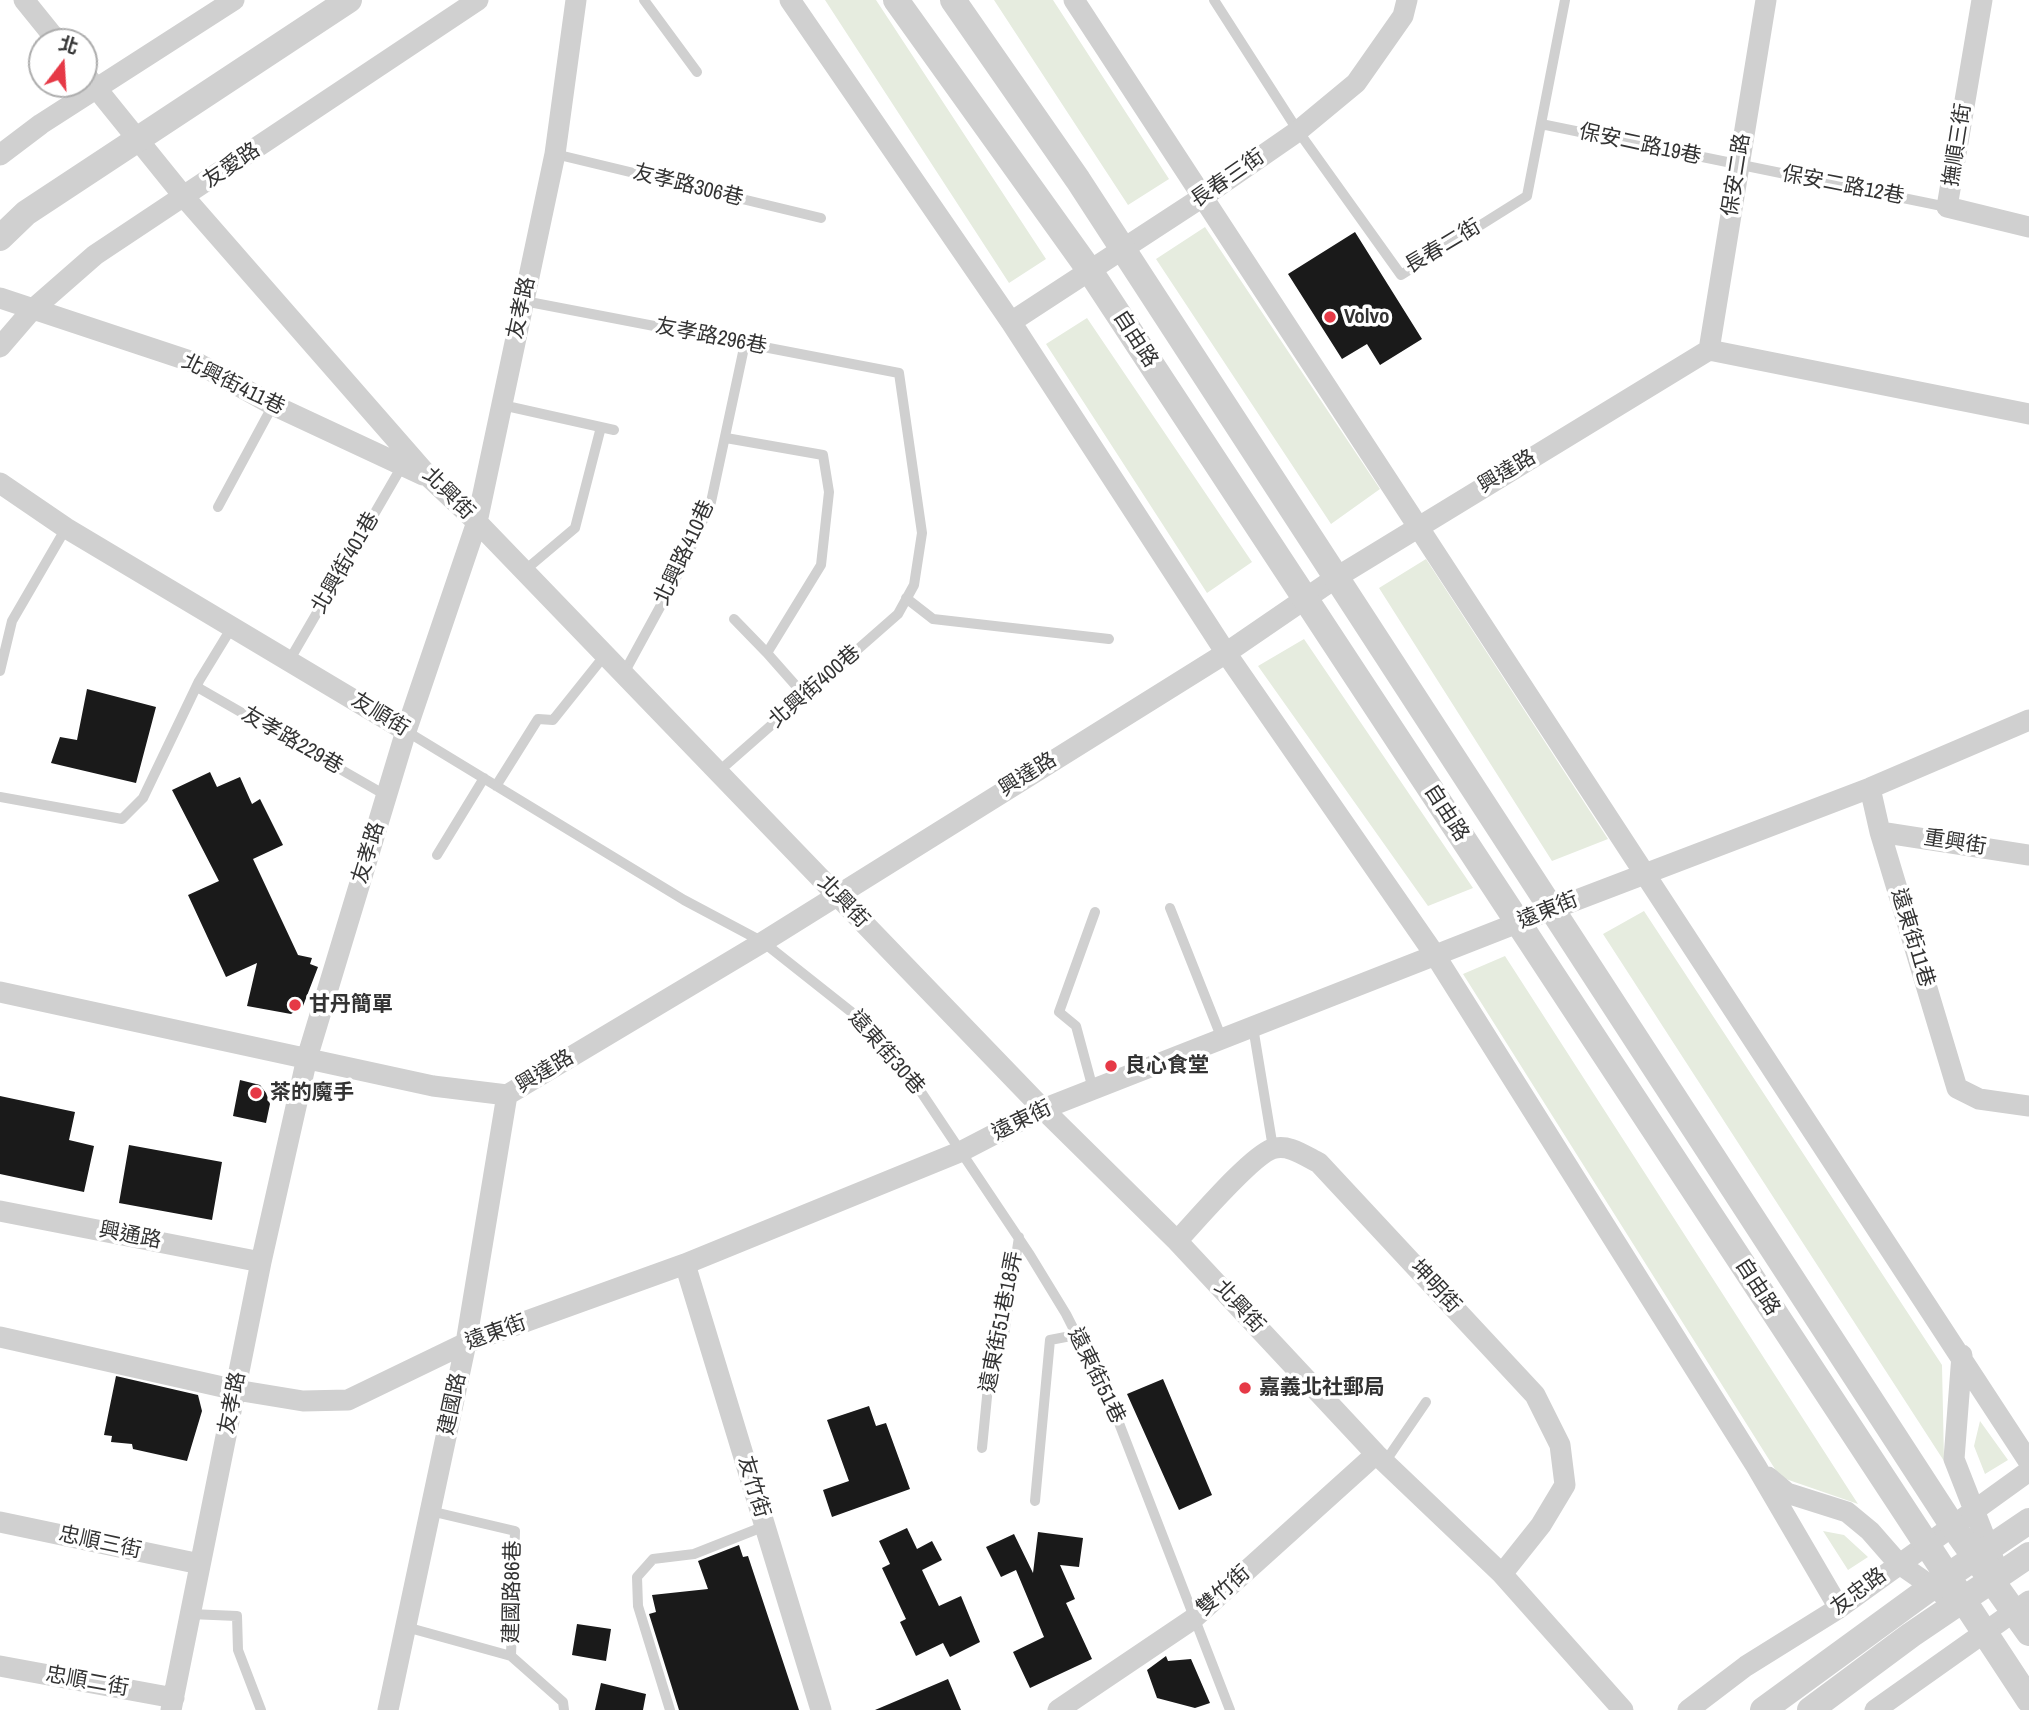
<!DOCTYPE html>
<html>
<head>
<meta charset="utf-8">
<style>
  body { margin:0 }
  #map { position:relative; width:2029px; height:1710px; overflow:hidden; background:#fff; font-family:"Archivo Narrow","Noto Sans TC",sans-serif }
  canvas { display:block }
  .north { position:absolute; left:28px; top:28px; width:70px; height:70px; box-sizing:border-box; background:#fff; border:2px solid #adadad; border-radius:50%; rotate:17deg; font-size:19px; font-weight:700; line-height:28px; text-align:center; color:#333 }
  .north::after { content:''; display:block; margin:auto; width:24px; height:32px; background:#e63946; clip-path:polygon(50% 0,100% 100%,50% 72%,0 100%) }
</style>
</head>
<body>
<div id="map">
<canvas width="2029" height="1710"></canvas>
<div class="north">北</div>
</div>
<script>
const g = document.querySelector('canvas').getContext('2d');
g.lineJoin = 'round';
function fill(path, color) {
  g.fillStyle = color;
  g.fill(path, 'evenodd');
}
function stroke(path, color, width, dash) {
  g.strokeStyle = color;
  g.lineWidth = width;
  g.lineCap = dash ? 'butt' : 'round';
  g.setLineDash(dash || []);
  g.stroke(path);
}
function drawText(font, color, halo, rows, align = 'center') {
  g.font = font + ' "Archivo Narrow","Noto Sans TC",sans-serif';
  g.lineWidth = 7;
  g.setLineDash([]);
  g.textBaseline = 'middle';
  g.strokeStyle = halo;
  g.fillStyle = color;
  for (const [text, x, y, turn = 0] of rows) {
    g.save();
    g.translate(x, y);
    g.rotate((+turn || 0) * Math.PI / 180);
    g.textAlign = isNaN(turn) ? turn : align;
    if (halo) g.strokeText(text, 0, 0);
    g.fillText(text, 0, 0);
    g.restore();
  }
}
fill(new Path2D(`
  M825 0H876L1046 259 1009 283Z
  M994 0H1053L1169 179 1128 205Z
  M1205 227 1380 489 1331 524 1156 259Z
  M1087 318 1252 562 1207 593 1046 344Z
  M1426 559 1608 839 1552 861 1379 588Z
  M1304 639 1473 888 1428 906 1258 666Z
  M1644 911 1942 1365 1944 1461 1603 934Z
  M1505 956 1858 1504 1780 1477 1463 974Z
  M1980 1421 2008 1460 1985 1474 1974 1446Z
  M1823 1531 1844 1535 1868 1557 1848 1570Z`), '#e6ecdf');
fill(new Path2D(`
  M1355 232 1422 339 1380 365 1367 344 1342 359 1288 274Z
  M87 689 156 707 136 783 51 763 60 737 77 740Z
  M210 772 217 787 240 777 252 804 260 799 283 845 253 859 298 955 312 958 310 964 318 967 303 1006 291 1014 247 1006 257 963 226 977 188 895 219 881 172 790Z
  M240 1080 260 1085 266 1093 270 1104 266 1123 233 1116Z
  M0 1096 75 1112 69 1140 94 1146 84 1192 0 1174Z
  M129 1145 222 1162 212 1220 119 1203Z
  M116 1376 198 1395 202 1411 187 1461 133 1449 132 1444 111 1442 112 1436 104 1435Z
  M1163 1379 1212 1495 1179 1510 1127 1394Z
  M869 1406 876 1426 886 1423 910 1489 832 1517 823 1490 849 1481 827 1420Z
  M907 1528 917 1549 932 1541 942 1560 922 1570 939 1606 961 1596 980 1642 950 1657 943 1643 916 1656 900 1622 906 1619 882 1568 890 1564 879 1541Z
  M1038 1532 1083 1538 1079 1567 1060 1565 1075 1599 1066 1603 1092 1659 1030 1688 1013 1652 1044 1637 1016 1570 1001 1577 986 1547 1014 1534 1033 1573Z
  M739 1545 743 1557 748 1556 799 1710H679L649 1614 656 1612 652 1595 708 1589 698 1561Z
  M577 1624 611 1629 606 1661 572 1655Z
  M1166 1656 1168 1661 1191 1659 1210 1703 1195 1708 1157 1698 1147 1670Z
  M948 1679 961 1710H875Z
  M601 1683 646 1694 643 1710H595Z`), '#1a1a1a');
stroke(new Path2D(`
  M644 0 697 72
  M1214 0 1298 131 1401 275 1527 196 1565 0
  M1541 124 1947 207
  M555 154 821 218
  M524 301 899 373 922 533 914 585 898 614 718 772
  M502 405 614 430
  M726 438 823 455 829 492 821 565 767 653 805 696
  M218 507 273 405
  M524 571 575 528 601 427
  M906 598 933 619 1109 639
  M734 619 767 653
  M289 661 402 466
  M0 671 12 621 66 528
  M624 673 684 563 711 502 745 343
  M197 687 387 796
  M406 731 684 900 763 942 859 1018 919 1089 1030 1255 1066 1314 1112 1405 1230 1710
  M496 786 538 719 553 720 605 655
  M0 797 122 819 143 798 199 681 232 627
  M437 855 484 778
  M1170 908 1222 1039
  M1253 1027 1273 1148
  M1093 1089 1076 1026 1059 1012 1095 912
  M982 1448 990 1366 1004 1335 1019 1237
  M1385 1462 1426 1402
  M1035 1501 1050 1340 1076 1335
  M430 1511 515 1531 511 1656
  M190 1614 237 1616 238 1650 261 1710
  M406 1627 511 1656 563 1702 564 1710
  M670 1710 638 1606 637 1577 653 1559 694 1554 765 1526`), '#d0d0d0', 10);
stroke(new Path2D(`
  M24 0 58 42
  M790 0 1011 322 1226 653 1435 955 1756 1466 1839 1608
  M1074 0 2029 1462
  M1982 0 1947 207 2029 227
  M84 73 185 198 429 477 477 522 1043 1109 1177 1241 1376 1454 1502 1574 1623 1710
  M0 155 41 124 234 0
  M0 298 199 364 273 405 423 475
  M1011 322 1204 196 1298 131 1356 83 1403 16 1407 0
  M0 347 31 311 95 255 478 0
  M1709 350 1766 0
  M0 483 66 528 406 731
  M1870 788 1880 832 1957 1088 1979 1099 2029 1106
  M1880 832 2029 855
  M0 992 433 1086 507 1095 763 942 1226 653 1337 577 1709 350 2029 414
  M0 1211 261 1262
  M1177 1241C1196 1221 1250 1157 1272 1149 1288 1143 1305 1156 1319 1163L1535 1395 1560 1445 1565 1485 1541 1525 1502 1574
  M685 1264 821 1710
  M0 1337 236 1390 303 1401 348 1400 466 1343 685 1264 962 1151 1043 1109 1553 909 1870 788 2029 720
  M1962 1355 1954 1459 1994 1561
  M1768 1477 1787 1493 1847 1512 1870 1531 1898 1563 1944 1595
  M0 1522 200 1564
  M0 1666 174 1698
  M171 1710 261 1262 307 1058 406 731 477 522 555 154 576 0
  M388 1710 466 1343 507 1095
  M1058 1710 1193 1619 1376 1454
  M1688 1710 1746 1666 1839 1608 2029 1471
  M1875 1710 2029 1601`), '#d0d0d0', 21);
stroke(new Path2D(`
  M896 0 1090 271 2029 1700
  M953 0 1078 180 1952 1525 2029 1633
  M0 238 26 213 349 0
  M1763 1710 1933 1586 2029 1521
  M1810 1710 1911 1635 2029 1555`), '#d0d0d0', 26);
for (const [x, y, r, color] of [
  [1330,317,7,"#e63946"],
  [295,1005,7,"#e63946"],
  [1111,1066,7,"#e63946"],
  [256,1093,7,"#e63946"],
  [1245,1388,7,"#e63946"]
]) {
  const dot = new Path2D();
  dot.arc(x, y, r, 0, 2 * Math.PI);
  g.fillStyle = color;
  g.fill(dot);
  stroke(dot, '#fff', 2.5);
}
drawText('21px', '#333', '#fff', [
  ["保安二路19巷",1640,145,12],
  ["撫順三街",1958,145,-81],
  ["友愛路",232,166,-34],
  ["保安二路",1737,175,-81],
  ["長春三街",1228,179,-35],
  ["友孝路306巷",688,186,14],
  ["保安二路12巷",1843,186,11],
  ["長春二街",1443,247,-31],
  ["友孝路",522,308,-78],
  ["友孝路296巷",711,337,11],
  ["自由路",1135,339,57],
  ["北興街411巷",233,385,26],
  ["興達路",1507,472,-31],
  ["北興街",448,494,45],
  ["北興路410巷",685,553,-65],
  ["北興街401巷",346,563,-60],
  ["北興街400巷",815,687,-41],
  ["友順街",380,715,31],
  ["友孝路229巷",292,741,30],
  ["興達路",1028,775,-32],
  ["自由路",1446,813,57],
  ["重興街",1955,843,9],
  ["友孝路",369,853,-73],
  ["北興街",843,902,46],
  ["遠東街",1548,911,-22],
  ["遠東街11巷",1912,938,73],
  ["遠東街30巷",886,1053,49],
  ["興達路",545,1072,-31],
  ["遠東街",1022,1121,-26],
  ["興通路",130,1236,11],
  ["坤明街",1435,1287,47],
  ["自由路",1757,1287,57],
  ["北興街",1239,1307,47],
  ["遠東街51巷18弄",1002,1322,-79],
  ["遠東街",496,1333,-20],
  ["遠東街51巷",1096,1376,64],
  ["友孝路",233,1403,-79],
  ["建國路",453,1404,-78],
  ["友竹街",753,1487,73],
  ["忠順三街",100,1543,12],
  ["雙竹街",1224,1591,-42],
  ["建國路86巷",513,1592,-89],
  ["友忠路",1859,1592,-37],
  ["忠順二街",87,1682,10]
]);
drawText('bold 21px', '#333', '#fff', [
  ["Volvo",1344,317],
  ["甘丹簡單",309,1005],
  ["良心食堂",1125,1066],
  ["茶的魔手",270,1093],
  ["嘉義北社郵局",1259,1388]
], 'left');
</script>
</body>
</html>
